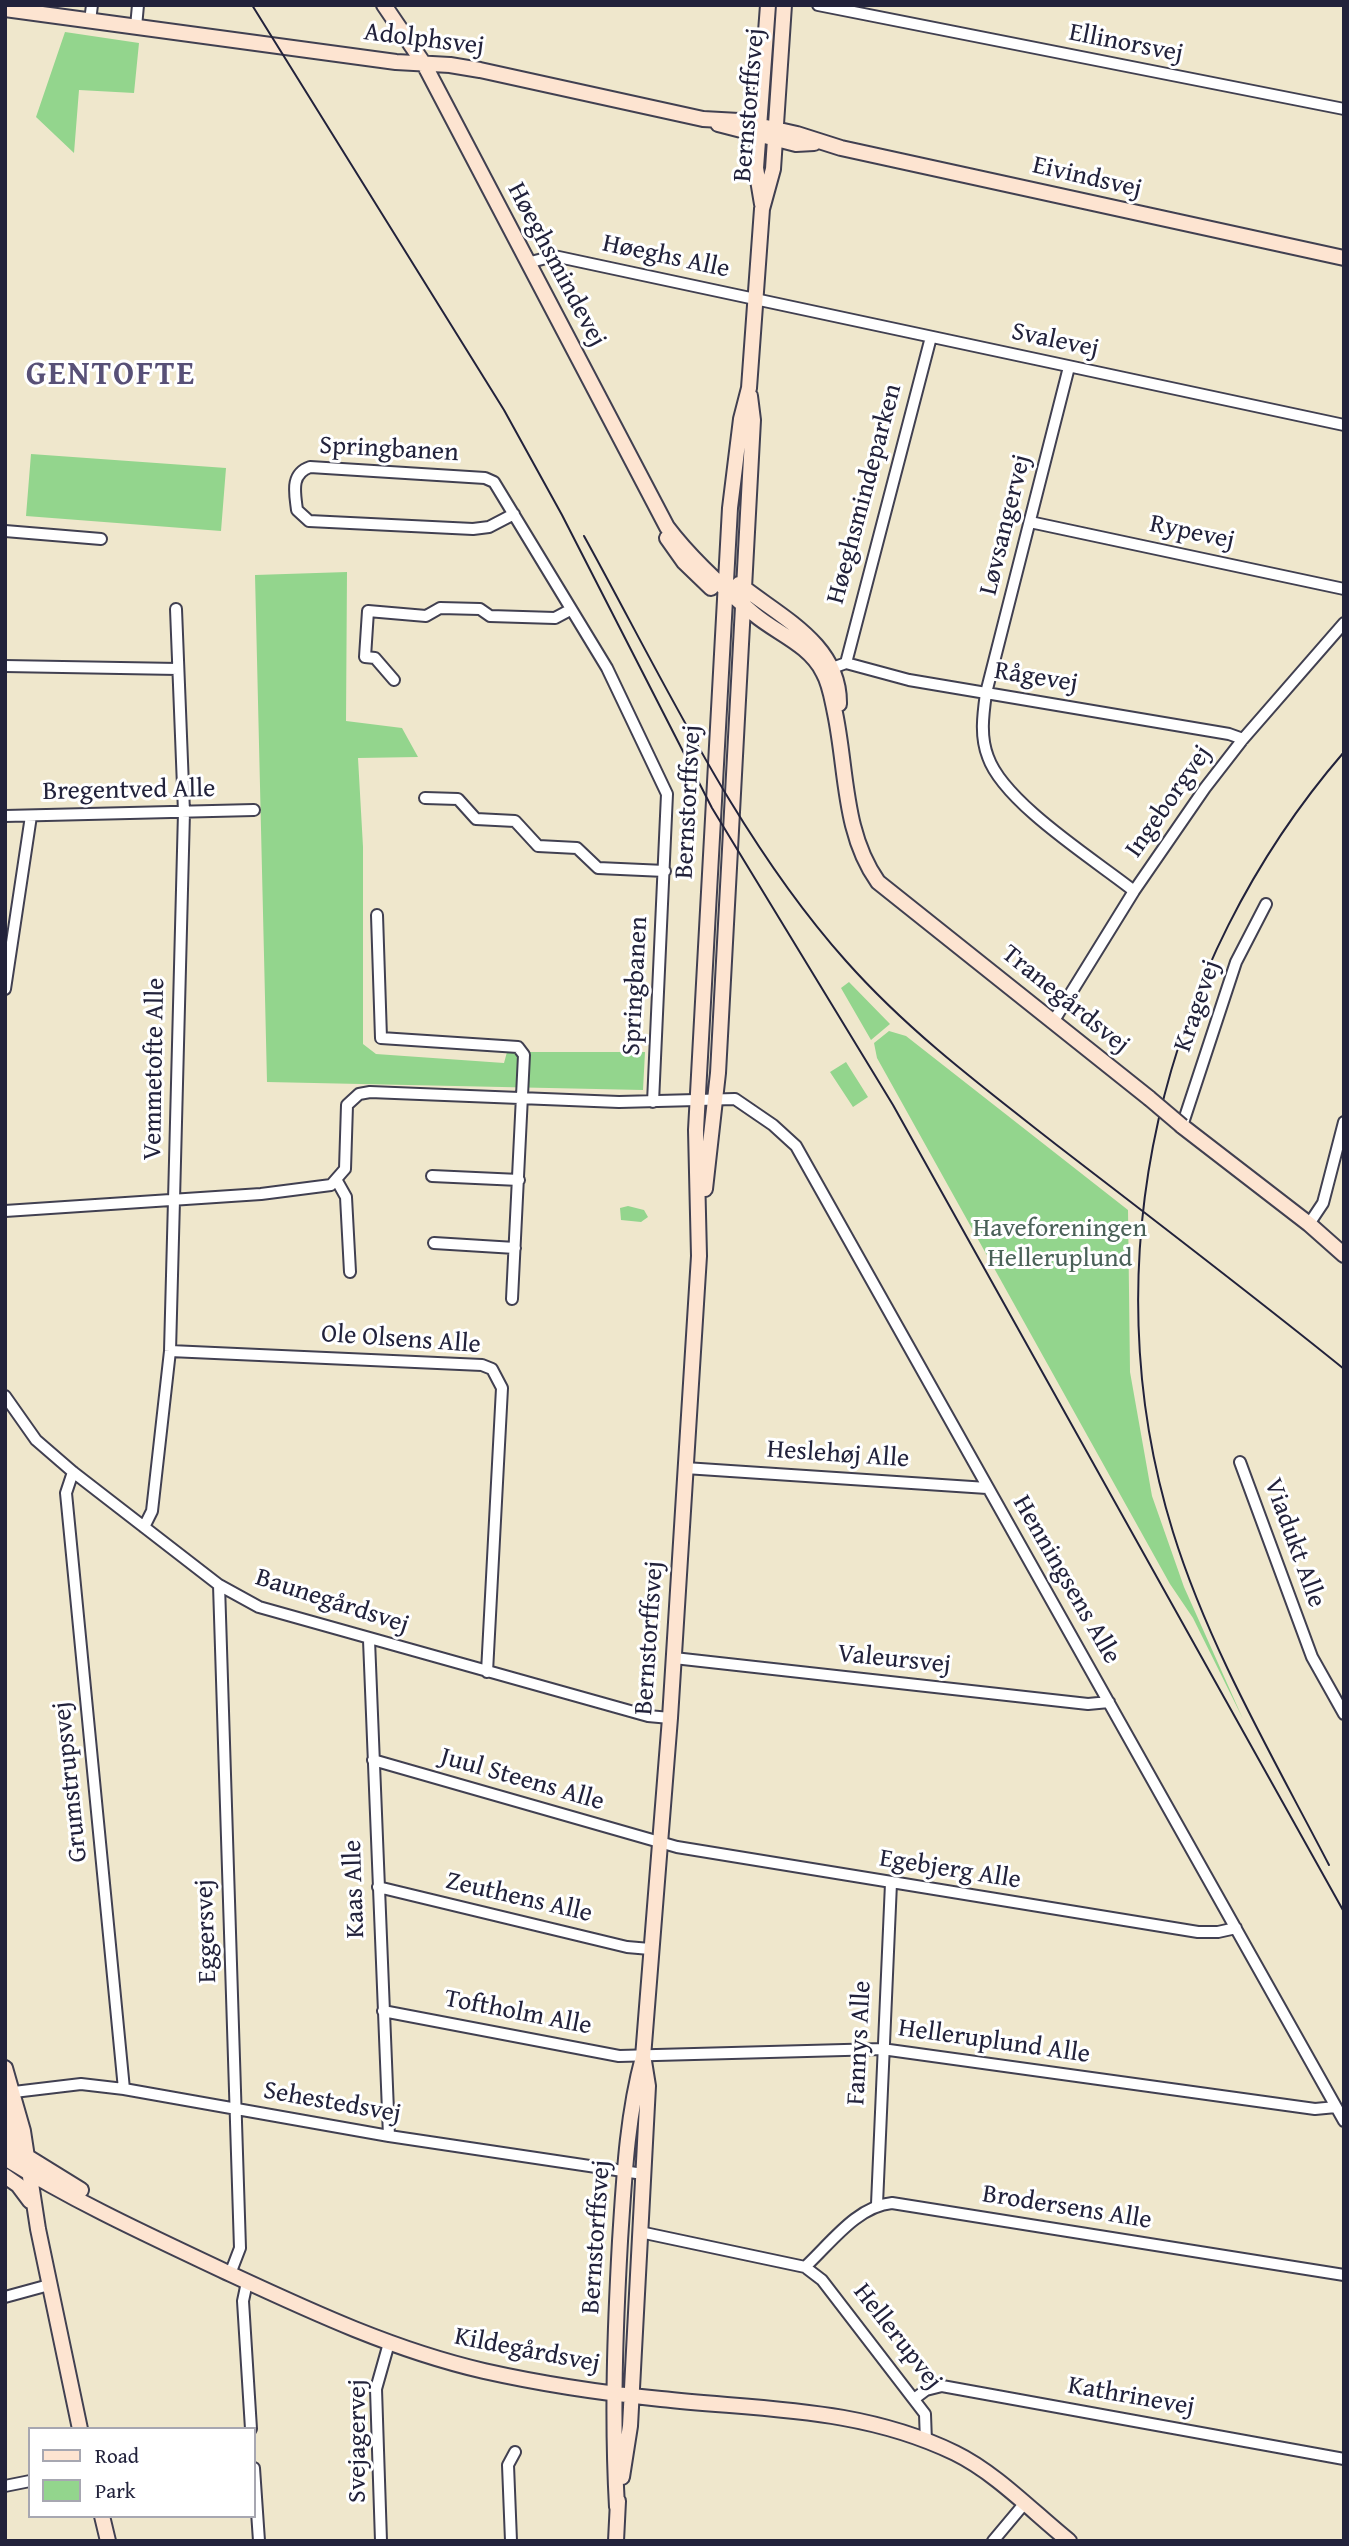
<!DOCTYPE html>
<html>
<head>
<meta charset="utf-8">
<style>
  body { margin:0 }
  #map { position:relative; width:1349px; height:2546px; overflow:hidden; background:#efe7cc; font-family:"Gentium Book Plus",serif }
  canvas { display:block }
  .frame { position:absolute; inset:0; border:7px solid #22223b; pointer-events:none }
  .legend { position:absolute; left:28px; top:2427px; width:228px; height:91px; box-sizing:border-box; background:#fff; border:2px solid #a7a7b1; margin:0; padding:9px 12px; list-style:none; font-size:21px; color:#22223b }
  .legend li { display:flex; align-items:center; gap:14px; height:35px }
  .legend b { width:35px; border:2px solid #a7a7b1 }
</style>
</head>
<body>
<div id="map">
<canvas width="1349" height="2546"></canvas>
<div class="frame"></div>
<ul class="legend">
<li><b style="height:9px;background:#fde4d1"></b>Road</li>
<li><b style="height:19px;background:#93d58d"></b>Park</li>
</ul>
</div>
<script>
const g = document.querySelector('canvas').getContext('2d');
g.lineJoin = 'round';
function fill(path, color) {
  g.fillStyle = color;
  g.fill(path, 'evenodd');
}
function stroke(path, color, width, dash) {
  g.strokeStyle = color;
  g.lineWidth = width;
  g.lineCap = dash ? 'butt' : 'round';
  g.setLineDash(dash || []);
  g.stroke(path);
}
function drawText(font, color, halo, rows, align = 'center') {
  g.font = font + ' "Gentium Book Plus",serif';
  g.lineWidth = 6;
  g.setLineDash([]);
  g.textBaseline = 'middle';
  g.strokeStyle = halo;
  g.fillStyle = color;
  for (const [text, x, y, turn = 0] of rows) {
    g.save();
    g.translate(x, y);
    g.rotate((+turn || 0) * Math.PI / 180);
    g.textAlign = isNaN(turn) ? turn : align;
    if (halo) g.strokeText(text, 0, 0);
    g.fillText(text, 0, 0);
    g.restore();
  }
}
fill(new Path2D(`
  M65 32 139 43 134 93 79 90 74 153 36 117Z
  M31 454 226 468 221 531 26 516Z
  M347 572 346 721 402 728 418 757 358 758 363 847V1044L376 1054 504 1063 507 1052H645L643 1090 267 1082 255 575Z
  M849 982 890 1024 871 1040 841 988Z
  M889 1031 906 1036 1128 1210 1130 1372 1152 1496 1184 1587 1243 1719 1193 1618 1170 1584 877 1058 874 1043Z
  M846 1062 868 1097 853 1107 830 1072Z
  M628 1206 644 1210 648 1217 641 1222 621 1220 620 1208Z`), '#93d58d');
const street = new Path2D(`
  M818 5 1344 109
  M90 21 92 5
  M136 27 138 5
  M527 263 554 256 1344 425
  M1069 367 986 693C983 715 980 737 988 757 1004 803 1095 860 1134 891
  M514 514 489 527 473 529 309 521 297 510C295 493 290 474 310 467L485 478 494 482 607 668 667 794 653 1102
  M1030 522 1344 589
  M5 531 101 539
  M846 663 931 337
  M5 666 178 669
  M824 671 846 663 909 680 1229 734 1243 739
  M394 680 375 658 365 657 368 611 426 616 440 608 480 609 490 616 555 618 570 610
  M425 798 458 799 476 819 515 821 538 846 577 848 598 868 665 871
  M5 816 254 810
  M377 915 381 1038 518 1047 524 1055 512 1299
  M5 989 31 816
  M1053 1022 1134 891 1205 788 1243 739 1344 623
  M1182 1126 1236 962 1266 904
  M432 1176 519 1180
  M337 1181 346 1197 350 1272
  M5 1211 261 1194 331 1185 345 1169 347 1105 359 1094 370 1092 619 1102 735 1099 773 1125 796 1146 1344 2121
  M1309 1224 1323 1203 1344 1122
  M434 1243 515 1248
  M170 1351 482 1365 492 1369 502 1388 487 1672
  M5 1396 36 1440 73 1472 219 1585 259 1607 648 1716 670 1718
  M1240 1462 1312 1657 1344 1714
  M685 1468 987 1488
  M73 1472 66 1493 124 2089
  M144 1527 152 1511 170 1351 174 1200 184 812 176 609
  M219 1585 240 2248 230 2274
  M369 1640 389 2136
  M674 1658 1088 1704 1109 1702
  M373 1760 677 1847 1198 1932H1218L1236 1928
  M378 1887 627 1947 650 1949
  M383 2011 619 2056 882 2049 1315 2109 1336 2107
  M14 2092 81 2084 124 2089 389 2136 643 2174
  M877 2204 891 1883
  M640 2232 805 2267 822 2280 925 2414 926 2442
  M805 2267C830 2244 857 2206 892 2203L1344 2275
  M247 2282 243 2301 251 2429
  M5 2297 49 2285
  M914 2399 926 2390 942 2386 1344 2459
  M254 2468 259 2541
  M5 2486 30 2481
  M381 2541 376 2389 389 2343
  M511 2541 508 2465 515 2452
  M993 2541 1024 2504`);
const secondary = new Path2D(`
  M384 5 424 64 667 527C691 559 723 588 754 614 776 633 809 644 823 672 830 684 832 699 835 713 847 770 843 833 878 882L1149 1098
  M5 9 396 62 450 65 480 70 703 119 739 121 797 134 841 148 1344 258
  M718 124 796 144 814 143
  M762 204 756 168 768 5
  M667 538 684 562 711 588
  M739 584C780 617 840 644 839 704
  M1182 1126 1309 1224 1344 1255
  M705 1189 718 1073 753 420 750 396
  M5 2068 23 2131 38 2229 80 2429
  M6 2094 17 2154
  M5 2143 81 2190
  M5 2158C75 2202 152 2237 226 2272 310 2311 393 2350 484 2371 542 2384 602 2393 661 2399 762 2410 860 2407 955 2453 996 2473 1033 2512 1069 2541
  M5 2176 18 2185 30 2201
  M622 2477 630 2426 648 2086 644 2061
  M617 2507C612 2418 615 2331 620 2241 624 2180 627 2116 643 2057L670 1718 699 1256 696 1130 730 508 741 419 749 388 762 209 773 169 784 5
  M102 2516 108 2541
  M616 2541 618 2501`);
stroke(street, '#414051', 14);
stroke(secondary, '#414051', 18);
stroke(street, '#fff', 10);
stroke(secondary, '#fde4d1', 14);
stroke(new Path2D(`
  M252 5 504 410 562 515 712 808 893 1105 1344 1912
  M584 536C663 679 737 839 846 961 909 1032 984 1088 1058 1146 1154 1220 1250 1293 1344 1369
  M1329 1865C1273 1757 1209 1648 1173 1532 1089 1262 1161 964 1344 752`), '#22223b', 2);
const secondaryBridge = new Path2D(`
  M1149 1098 1182 1126`);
stroke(secondaryBridge, '#414051', 18, []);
stroke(secondaryBridge, '#fde4d1', 14);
drawText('26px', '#22223b', '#fff', [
  ["Adolphsvej",424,40,7],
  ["Ellinorsvej",1126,44,11],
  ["Bernstorffsvej",750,105,-85],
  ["Eivindsvej",1087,178,13],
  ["Høeghs Alle",666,257,12],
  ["Høeghsmindevej",556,265,62],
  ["Svalevej",1055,341,12],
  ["Springbanen",389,450,3],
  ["Høeghsmindeparken",865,494,-75],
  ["Løvsangervej",1006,525,-76],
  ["Rypevej",1192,533,12],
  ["Rågevej",1036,678,9],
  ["Bregentved Alle",129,791,-1],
  ["Bernstorffsvej",689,802,-87],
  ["Ingeborgvej",1169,802,-55],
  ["Springbanen",636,986,-87],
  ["Tranegårdsvej",1065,1000,39],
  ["Kragevej",1198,1006,-71],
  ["Vemmetofte Alle",155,1069,-89],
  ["Ole Olsens Alle",401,1340,4],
  ["Heslehøj Alle",838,1455,4],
  ["Viadukt Alle",1294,1543,70],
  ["Henningsens Alle",1066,1580,60],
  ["Baunegårdsvej",332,1602,18],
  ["Bernstorffsvej",650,1638,-86],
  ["Valeursvej",894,1660,6],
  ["Juul Steens Alle",522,1780,16],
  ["Grumstrupsvej",71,1782,-96],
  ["Egebjerg Alle",950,1870,9],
  ["Kaas Alle",355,1889,-92],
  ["Zeuthens Alle",519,1898,13],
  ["Eggersvej",207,1931,-92],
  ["Toftholm Alle",518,2013,11],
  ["Helleruplund Alle",994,2042,8],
  ["Fannys Alle",860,2043,-87],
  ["Sehestedsvej",332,2103,10],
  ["Brodersens Alle",1067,2208,9],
  ["Bernstorffsvej",597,2237,-86],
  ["Hellerupvej",897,2337,52],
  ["Kildegårdsvej",527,2351,11],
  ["Kathrinevej",1131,2397,10],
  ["Svejagervej",358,2441,-90]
]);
drawText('26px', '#4a6158', '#fff', [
  ["Haveforeningen",1060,1229],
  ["Helleruplund",1060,1259]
]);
g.letterSpacing = '2px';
drawText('bold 33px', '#585076', '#fff', [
  ["GENTOFTE",111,376]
]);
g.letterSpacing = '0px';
</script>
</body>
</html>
